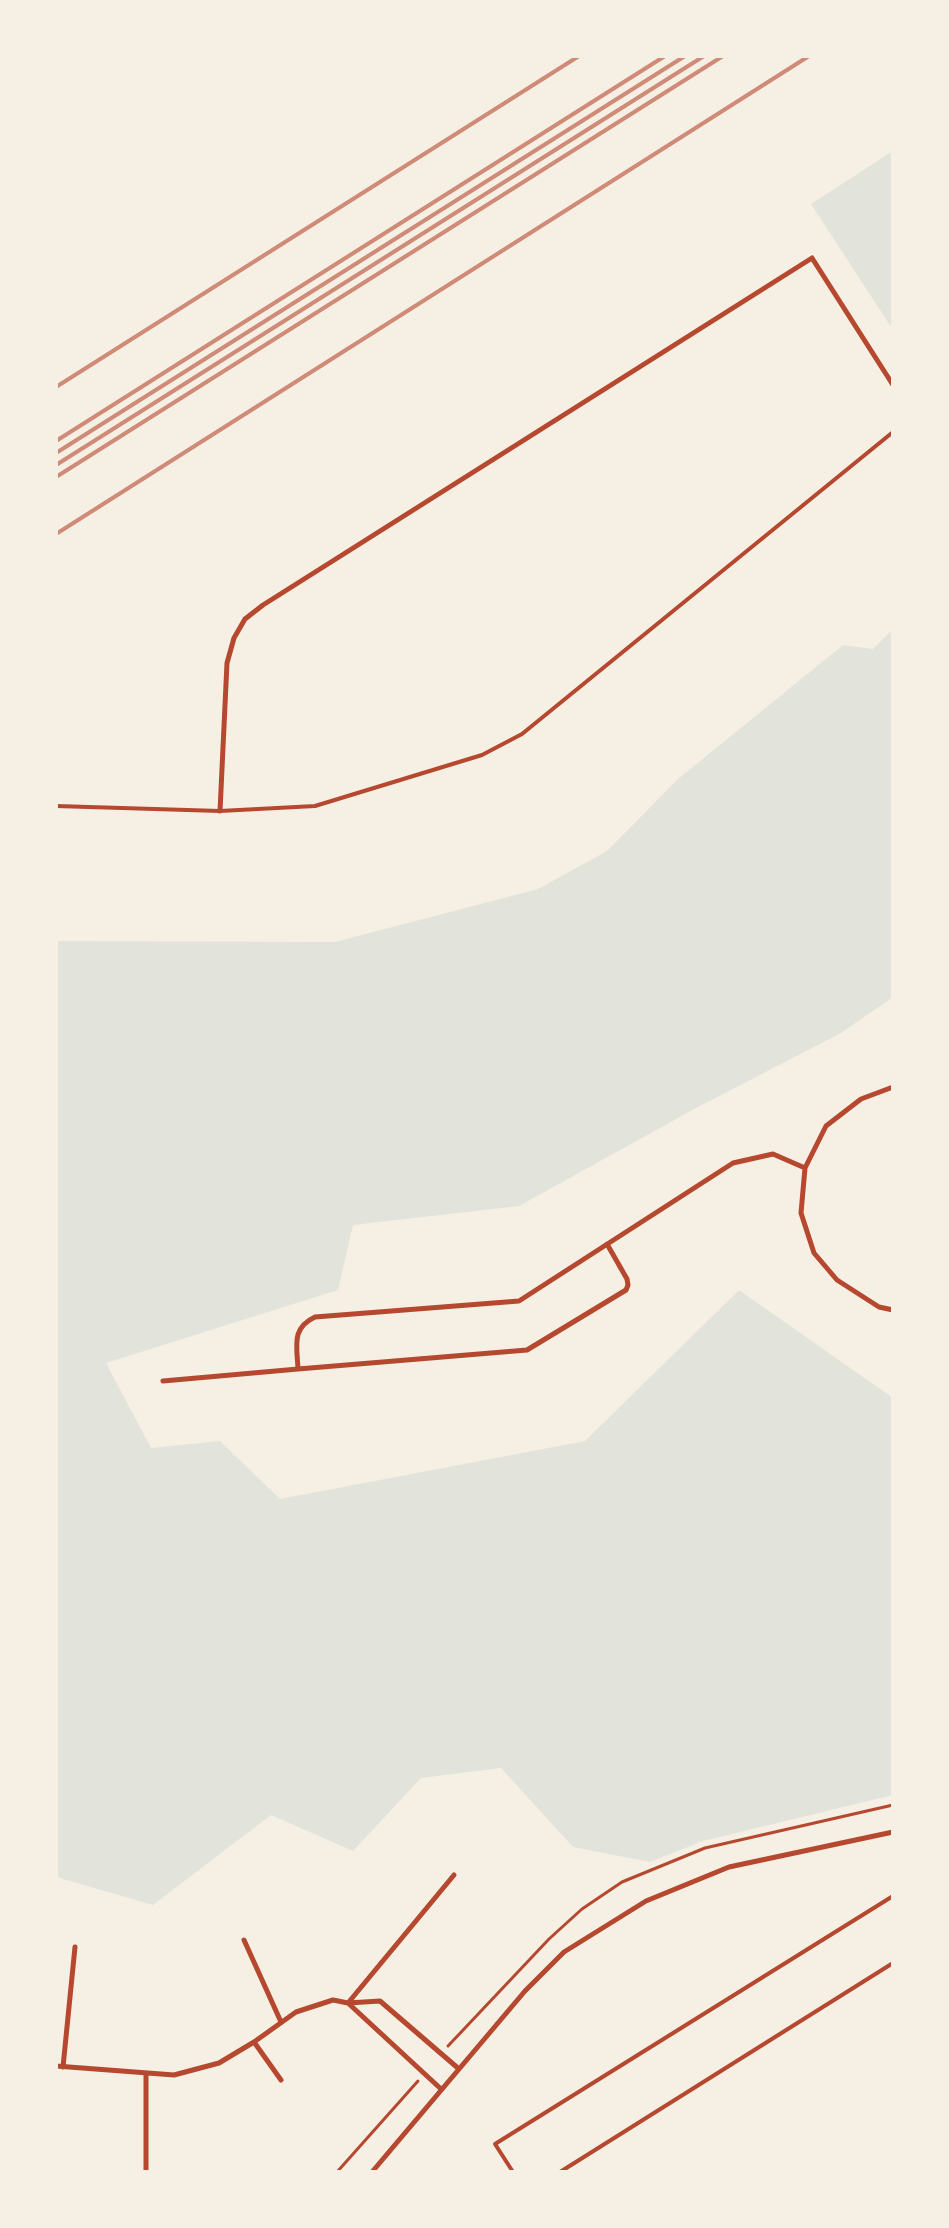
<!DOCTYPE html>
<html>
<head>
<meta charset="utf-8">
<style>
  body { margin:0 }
  #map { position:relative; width:949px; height:2228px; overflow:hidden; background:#f6efe4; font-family:"IBM Plex Sans",sans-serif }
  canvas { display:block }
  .frame { position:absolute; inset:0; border:58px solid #f6efe4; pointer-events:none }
</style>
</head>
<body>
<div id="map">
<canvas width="949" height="2228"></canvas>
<div class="frame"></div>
</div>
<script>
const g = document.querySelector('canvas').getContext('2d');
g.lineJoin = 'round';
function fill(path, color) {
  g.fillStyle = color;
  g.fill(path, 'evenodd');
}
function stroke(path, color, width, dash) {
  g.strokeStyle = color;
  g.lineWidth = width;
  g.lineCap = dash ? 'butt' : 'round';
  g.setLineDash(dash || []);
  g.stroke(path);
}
fill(new Path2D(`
  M893 151V330L811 204Z
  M893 629V997L841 1033 696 1108 519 1206 353 1225 338 1290 106 1363 151 1448 220 1441 280 1499 585 1441 739 1290 893 1398V1795L703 1841 650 1862 573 1847 501 1768 421 1778 353 1851 271 1815 153 1905 56 1877V941L335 942 538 889 607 851 678 779 843 645 873 649Z`), '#e2e4dc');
stroke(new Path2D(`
  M448 2046 549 1939 582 1909 622 1882 705 1848 893 1805
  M337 2172 418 2081`), '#b5482f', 3);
stroke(new Path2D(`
  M56 806 220 811 315 806 482 755 522 734 893 432
  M513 2172 495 2144 893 1896
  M560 2172 893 1963`), '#b5482f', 4);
stroke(new Path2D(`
  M220 811 227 663 234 638 245 619 263 605 812 258 893 385
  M893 1087 861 1099 826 1126 805 1168 801 1213 814 1253 837 1280 879 1307 893 1310
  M298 1369 527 1350 626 1290 628 1285 627 1279 607 1244
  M163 1381 298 1369C297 1346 291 1328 315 1317L519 1301 733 1163 773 1154 805 1168
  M244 1940 281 2022
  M348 2003 454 1875
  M348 2003 441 2089
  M254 2042 281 2080
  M56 2066 174 2075 219 2063 254 2042 296 2012 333 2000 348 2003 380 2001 459 2069
  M63 2067 75 1947
  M146 2073V2172
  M372 2172 525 1991 564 1952 646 1901 729 1867 893 1832`), '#b5482f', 5);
stroke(new Path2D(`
  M56 387 579 56
  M56 441 665 56
  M56 453 685 56
  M56 465 704 56
  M56 477 723 56
  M56 534 809 56`), '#cf8b77', 4);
</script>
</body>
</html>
